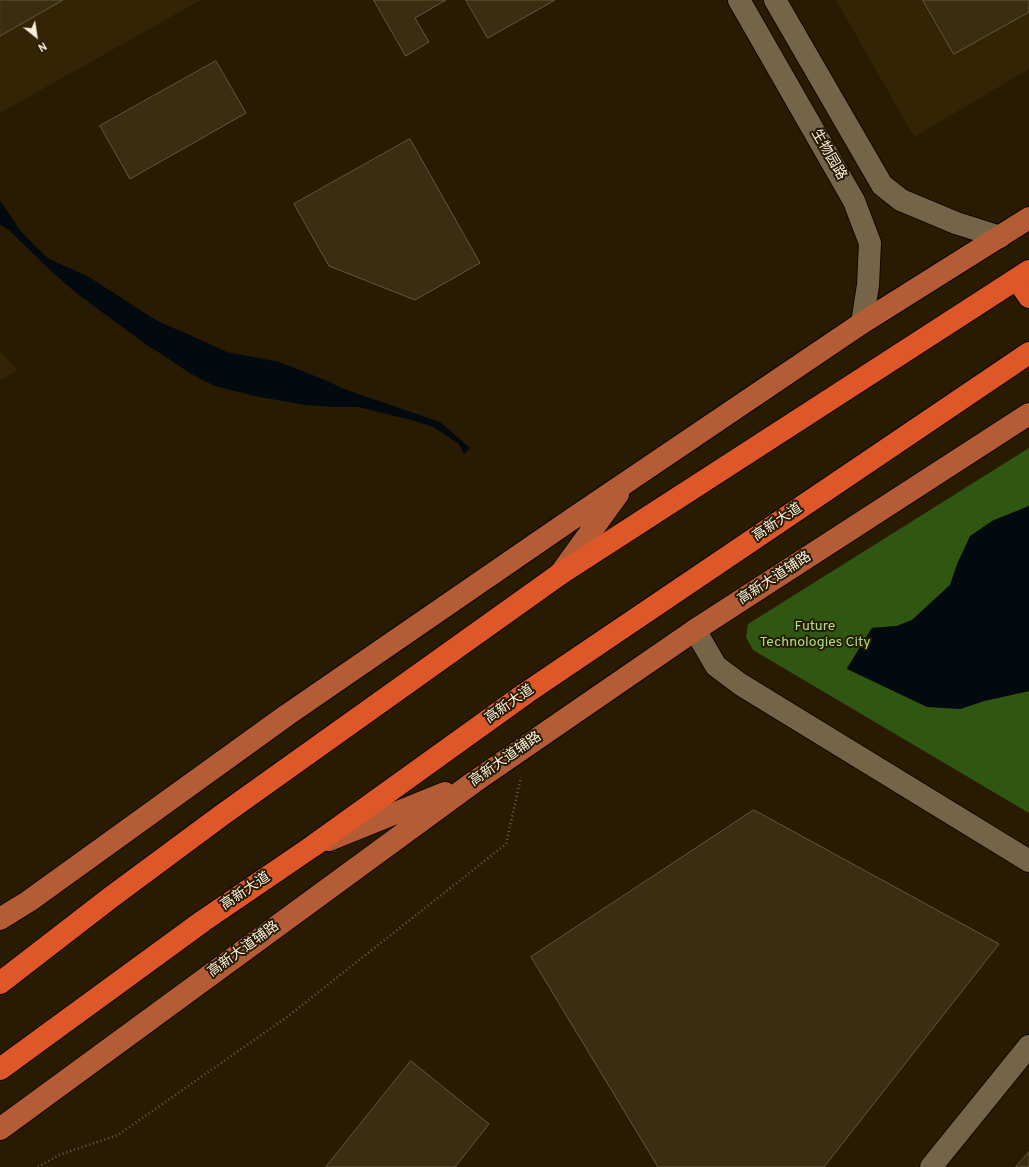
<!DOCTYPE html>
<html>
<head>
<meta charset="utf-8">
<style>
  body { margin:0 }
  #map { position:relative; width:1029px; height:1167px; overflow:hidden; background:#291b01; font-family:Overpass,sans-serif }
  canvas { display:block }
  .north { position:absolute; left:16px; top:16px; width:40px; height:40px; -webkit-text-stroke:3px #291b01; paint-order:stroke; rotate:150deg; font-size:11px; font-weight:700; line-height:16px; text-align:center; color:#faf0e0 }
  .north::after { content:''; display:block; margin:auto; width:14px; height:18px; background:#faf0e0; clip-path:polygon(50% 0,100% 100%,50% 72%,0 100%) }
</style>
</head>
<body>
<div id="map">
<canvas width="1029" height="1167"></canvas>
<div class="north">N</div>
</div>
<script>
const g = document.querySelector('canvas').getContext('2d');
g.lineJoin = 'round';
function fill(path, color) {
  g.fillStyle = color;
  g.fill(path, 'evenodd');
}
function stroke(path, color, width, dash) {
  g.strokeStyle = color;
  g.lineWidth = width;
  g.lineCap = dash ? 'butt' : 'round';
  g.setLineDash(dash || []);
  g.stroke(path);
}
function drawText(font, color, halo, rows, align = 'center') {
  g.font = font + ' Overpass,"Noto Sans SC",sans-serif';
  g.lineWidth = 4;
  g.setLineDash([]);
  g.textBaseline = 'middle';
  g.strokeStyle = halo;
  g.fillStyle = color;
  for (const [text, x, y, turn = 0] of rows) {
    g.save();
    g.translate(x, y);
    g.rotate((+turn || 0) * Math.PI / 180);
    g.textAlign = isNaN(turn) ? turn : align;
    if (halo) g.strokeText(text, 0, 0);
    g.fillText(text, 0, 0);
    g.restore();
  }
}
fill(new Path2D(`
  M0 0H201L0 113Z
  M836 0H1029V69L914 137Z
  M0 351 18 370 0 380Z`), '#342304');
fill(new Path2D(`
  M1029 448V506L992 521 958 562 950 585 912 620 897 626 872 628 847 668 868 678 960 709 984 701 1029 691V813L753 650 746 637 748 624Z`), '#305711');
fill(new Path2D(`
  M0 200 19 229 35 246 49 259 89 277 151 317 164 324 192 336 227 352 279 362 325 380 344 389 440 422 470 448 464 454 458 443 433 427 415 421 358 407H334L306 405 254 396 215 386 191 374 166 357 147 345 76 293 50 270 9 230 0 225Z
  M1029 506V691L984 701 960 709 927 707 847 669 872 628 897 626 912 620 950 585 958 562 970 536 992 521Z`), '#020a10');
const building = new Path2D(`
  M0 0H63L0 36Z
  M374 0H446L415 18 429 42 406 56Z
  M466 0H555L488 38Z
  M923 0H1029V12L954 54Z
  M216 61 246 113 130 179 100 126Z
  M410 139 480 263 415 300 329 266 294 204Z
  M754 810 999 944 824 1167H658L531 957Z
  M411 1061 489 1124 455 1167H326Z
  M1029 1152V1167H1016Z`);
fill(building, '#3b2d11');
stroke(building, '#66563a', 1);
const minor = new Path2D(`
  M739 0 854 201 870 243 868 285 862 323
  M775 0 882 185 901 200 956 223 1000 237
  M695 630 716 666 740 684 1029 861
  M931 1167 1029 1046`);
const major = new Path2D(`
  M560 574 618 494
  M329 840 445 793
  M0 919 29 901 287 715 572 519 862 323 1029 218
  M0 1129 474 782 695 630 1029 414`);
const highway = new Path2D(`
  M1017 279 1029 297
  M0 983 110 898 222 815 560 574 1029 271
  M0 1069 203 921 313 846 526 693 1029 353`);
stroke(minor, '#110500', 24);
stroke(major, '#110500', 24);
stroke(highway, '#110500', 24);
stroke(new Path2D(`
  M38 1167 59 1155 118 1135 287 1017 506 844 521 777`), '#6b5e47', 2.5, [1, 3]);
stroke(minor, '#756448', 22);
stroke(major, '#b35c35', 22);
stroke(highway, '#dd5729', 22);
drawText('14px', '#faf0e0', '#291b01', [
  ["生物园路",828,155,60],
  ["高新大道",778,523,-34],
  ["高新大道辅路",775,579,-33],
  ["高新大道",510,705,-35],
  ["高新大道辅路",506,760,-35],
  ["高新大道",246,892,-34],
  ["高新大道辅路",244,950,-36]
]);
drawText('14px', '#a7e184', '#291b01', [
  ["Future",815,627],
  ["Technologies City",815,643]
]);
</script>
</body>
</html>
